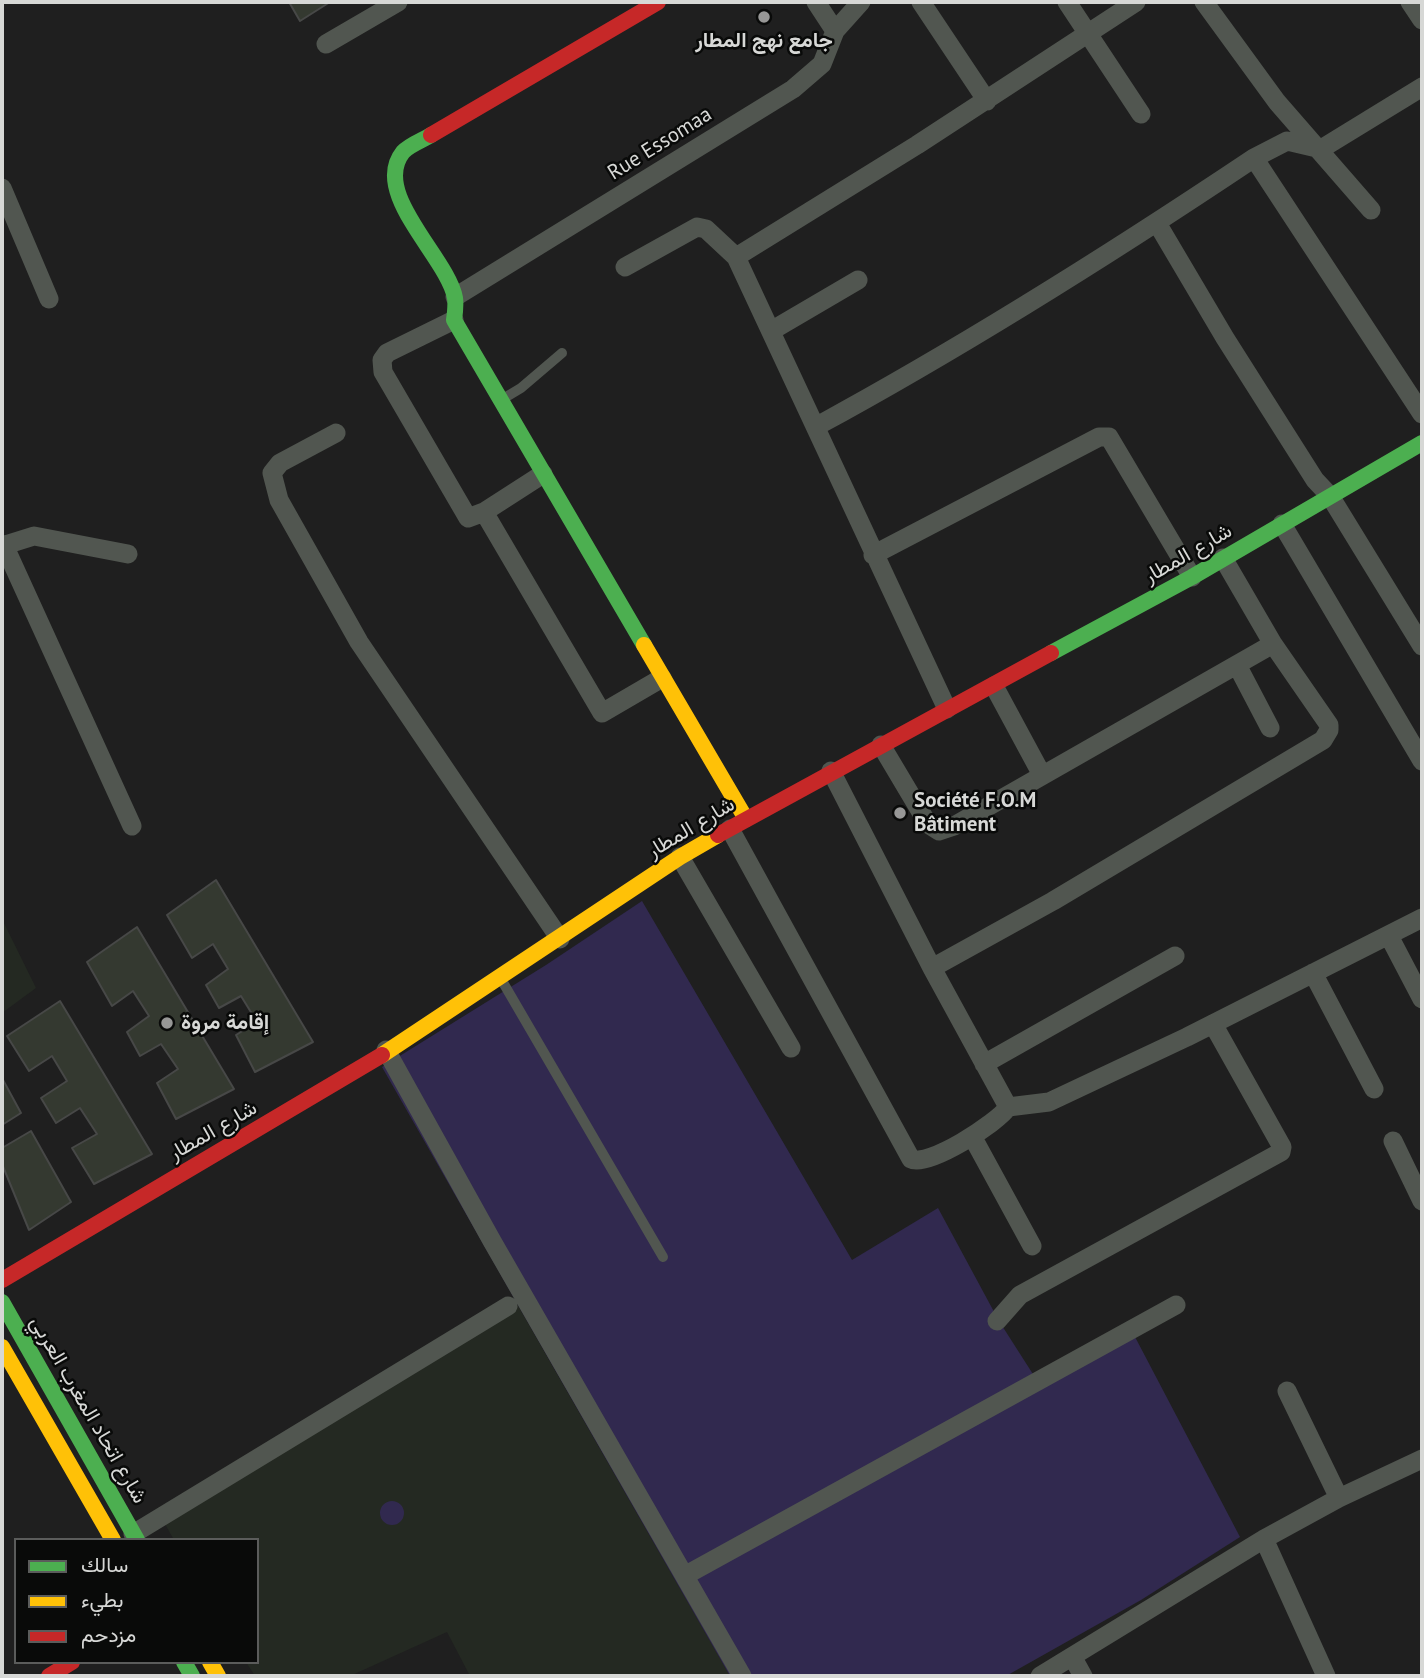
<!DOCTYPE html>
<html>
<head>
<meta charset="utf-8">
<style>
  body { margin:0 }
  #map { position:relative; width:1424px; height:1678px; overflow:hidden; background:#1f1f1f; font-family:"PT Sans",Vazirmatn,sans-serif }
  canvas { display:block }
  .frame { position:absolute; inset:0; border:4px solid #d7d8d6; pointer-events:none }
  .legend { position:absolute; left:14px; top:1538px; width:245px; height:126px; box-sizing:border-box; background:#090a09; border:2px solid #5b5c5b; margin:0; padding:9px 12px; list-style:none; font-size:21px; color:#d7d8d6 }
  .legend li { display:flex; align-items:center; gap:14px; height:35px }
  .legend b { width:35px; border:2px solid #5b5c5b }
</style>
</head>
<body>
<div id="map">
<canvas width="1424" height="1678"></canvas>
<div class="frame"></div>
<ul class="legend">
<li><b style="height:9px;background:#4caf50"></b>سالك</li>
<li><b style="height:9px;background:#ffc107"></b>بطيء</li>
<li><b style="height:9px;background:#c62828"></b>مزدحم</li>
</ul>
</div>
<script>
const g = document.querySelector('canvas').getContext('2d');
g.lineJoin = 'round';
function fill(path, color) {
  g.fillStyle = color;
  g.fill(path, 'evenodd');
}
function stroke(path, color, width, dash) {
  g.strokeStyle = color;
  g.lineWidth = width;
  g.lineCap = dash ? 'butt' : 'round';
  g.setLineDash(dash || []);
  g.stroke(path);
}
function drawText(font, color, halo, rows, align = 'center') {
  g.font = font + ' "PT Sans",Vazirmatn,sans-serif';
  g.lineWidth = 5;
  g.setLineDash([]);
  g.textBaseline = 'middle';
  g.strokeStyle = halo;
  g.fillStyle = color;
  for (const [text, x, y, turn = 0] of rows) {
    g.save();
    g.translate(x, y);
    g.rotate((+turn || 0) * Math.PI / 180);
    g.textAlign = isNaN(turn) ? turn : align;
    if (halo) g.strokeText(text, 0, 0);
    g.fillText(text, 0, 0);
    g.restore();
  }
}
fill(new Path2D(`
  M2 919 36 988 2 1013Z
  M513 1297 730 1676H470L447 1632 350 1676H255L246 1662H257V1540H174L160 1515Z`), '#242922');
fill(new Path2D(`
  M642 901 852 1260 938 1208 999 1321 1038 1382 1134 1335 1240 1537 1141 1600 1006 1676H730L382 1067 546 965Z
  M380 1513a12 12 0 1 1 24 0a12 12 0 1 1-24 0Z`), '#31294f');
const building = new Path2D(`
  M289 2H330L300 21Z
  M216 880 313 1042 255 1072 236 1035 257 1022 241 996 219 1008 206 985 228 969 213 944 192 958 167 915Z
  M137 927 234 1089 176 1119 157 1083 178 1069 161 1044 140 1056 127 1032 149 1016 133 991 112 1006 87 962Z
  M60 1001 152 1154 94 1184 72 1148 97 1134 80 1108 56 1123 41 1098 67 1081 52 1056 29 1071 7 1036Z
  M2 1078 21 1113 2 1125Z
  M31 1131 71 1202 29 1230 2 1164V1148Z`);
fill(building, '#343930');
stroke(building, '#474847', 2);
stroke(new Path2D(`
  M501 400 521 388 562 353
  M501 979 663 1257`), '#515650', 10);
stroke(new Path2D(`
  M816 2 835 31
  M921 2 987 101
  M1067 2 1141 114
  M1204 2 1277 102 1371 210
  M1410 2 1422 20
  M326 44 398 2
  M1254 158 1422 414
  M2 188 49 299
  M1157 223 1225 338 1315 480 1330 496 1422 646
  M625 267 697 227 706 229 736 257
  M455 297 793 89 822 64 835 31 861 2
  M454 320 387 353 382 360 383 372 468 518 484 512 543 474
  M771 331 858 280
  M817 426C968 344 1112 253 1254 158L1287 141 1321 149 1422 87
  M336 433 280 463 272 473 279 500 359 642 560 939
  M484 512 602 713 662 678
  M1282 524 1422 761
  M4 545 132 826
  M2 546 34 536 128 554
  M873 555 1099 437H1109L1192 577
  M1237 665 1270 728
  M994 686 1042 775
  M947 709 736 257 917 145 1136 2
  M881 745 928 824 939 831 954 826 1273 644 1223 558
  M831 771 932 968 1008 1107
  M730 829 911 1159C927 1168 998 1123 1008 1107
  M680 857 791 1048
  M1389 936 1422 999
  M932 968 1053 901 1323 740 1329 730V725L1273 644
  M1313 973 1374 1089
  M386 1050 492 1241 742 1676
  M984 1064 1175 956
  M1008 1107 1049 1102 1187 1037 1422 918
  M972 1136 1032 1246
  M1393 1141 1422 1201
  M997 1321 1020 1295 1281 1152 1282 1147 1213 1024
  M1287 1391 1339 1498
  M133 1534 508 1306
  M1264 1539 1326 1676
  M686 1575 1176 1305
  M1073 1658 1083 1676
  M1040 1676 1264 1539 1339 1498 1422 1459`), '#515650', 19);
stroke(new Path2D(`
  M431 135C423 140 409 145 403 152 370 193 448 258 455 298 456 305 455 313 454 320L644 645
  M1051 653 1192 577 1422 443
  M2 1302 137 1540
  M184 1662 192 1676`), '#4caf50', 16);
stroke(new Path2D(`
  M644 645 746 819
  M382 1055 680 857 718 835
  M2 1347 113 1540
  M210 1662 218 1676`), '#ffc107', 16);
stroke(new Path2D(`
  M431 135 658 2
  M718 835 1051 653
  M2 1280 382 1055
  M49 1676 72 1662`), '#c62828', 16);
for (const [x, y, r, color] of [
  [764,17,7,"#979796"],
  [900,813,7,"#979796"],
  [167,1023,7,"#979796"]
]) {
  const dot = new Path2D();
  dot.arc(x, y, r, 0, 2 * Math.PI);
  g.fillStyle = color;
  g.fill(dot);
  stroke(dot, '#090a09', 2.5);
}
drawText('bold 21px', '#d7d8d6', '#090a09', [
  ["جامع نهج المطار",764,41,"center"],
  ["Société F.O.M",914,801],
  ["Bâtiment",914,825],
  ["إقامة مروة",181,1023]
], 'left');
drawText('21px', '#d7d8d6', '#090a09', [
  ["Rue Essomaa",660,144,-32],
  ["شارع المطار",1188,554,-30],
  ["شارع المطار",691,828,-31],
  ["شارع المطار",213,1131,-30],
  ["شارع اتحاد المغرب العربي",88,1410,60]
]);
</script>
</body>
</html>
